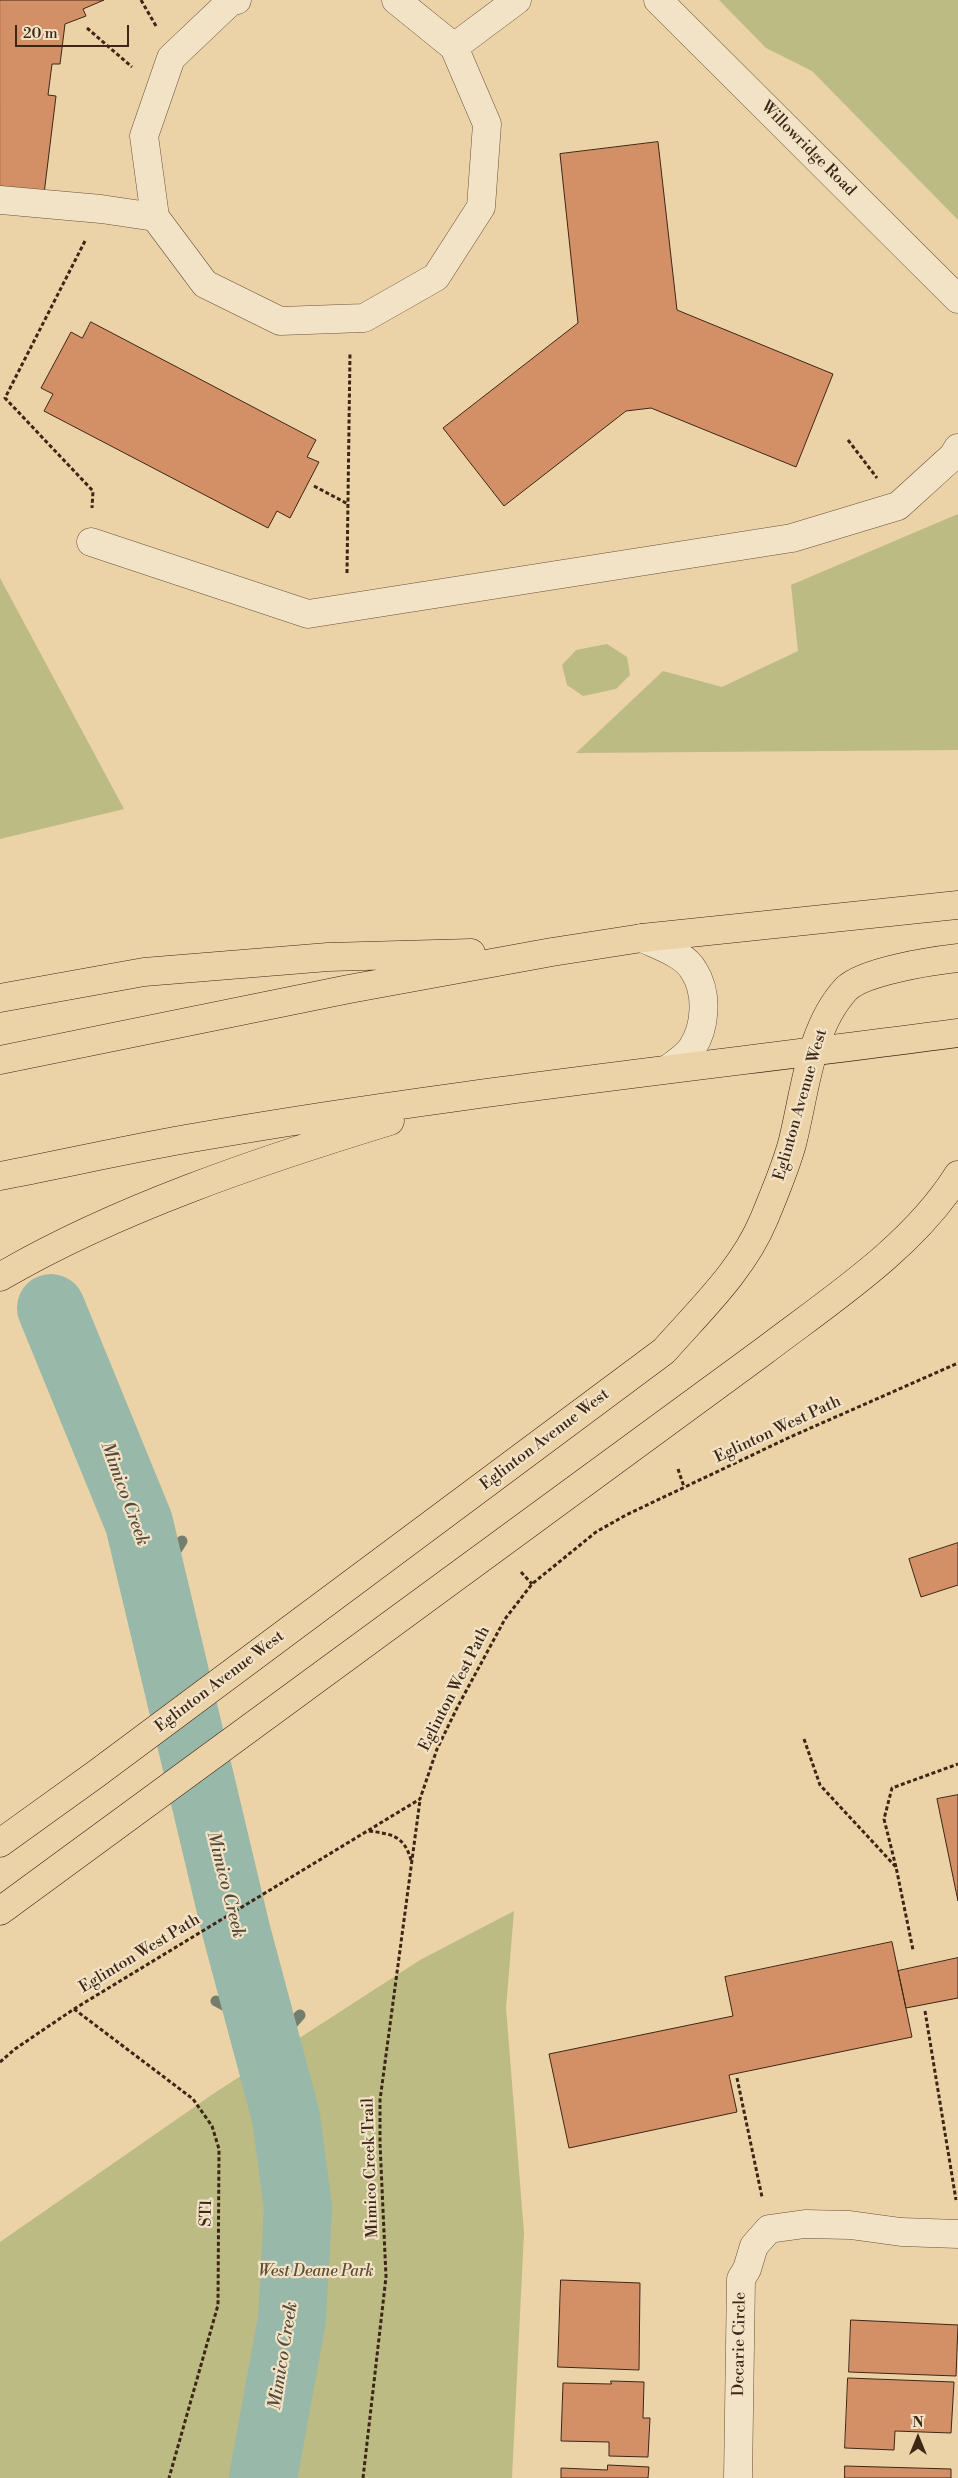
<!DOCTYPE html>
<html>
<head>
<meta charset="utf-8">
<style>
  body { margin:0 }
  #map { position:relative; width:958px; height:2478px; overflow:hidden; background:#ebd3a7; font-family:"Libre Bodoni",serif }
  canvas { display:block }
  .north { position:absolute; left:893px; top:2413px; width:50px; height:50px; -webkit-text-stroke:4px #f2e2c6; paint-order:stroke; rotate:0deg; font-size:14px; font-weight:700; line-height:20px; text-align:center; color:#3e2616 }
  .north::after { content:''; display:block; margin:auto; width:18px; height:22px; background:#3e2616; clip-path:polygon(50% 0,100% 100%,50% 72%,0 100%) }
  .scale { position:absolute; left:15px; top:25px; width:114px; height:22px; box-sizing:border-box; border:2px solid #3e2616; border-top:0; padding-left:6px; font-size:15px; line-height:18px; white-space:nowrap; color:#3e2616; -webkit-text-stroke:4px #f2e2c6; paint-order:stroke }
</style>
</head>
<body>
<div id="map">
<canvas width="958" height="2478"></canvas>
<div class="north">N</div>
<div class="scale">20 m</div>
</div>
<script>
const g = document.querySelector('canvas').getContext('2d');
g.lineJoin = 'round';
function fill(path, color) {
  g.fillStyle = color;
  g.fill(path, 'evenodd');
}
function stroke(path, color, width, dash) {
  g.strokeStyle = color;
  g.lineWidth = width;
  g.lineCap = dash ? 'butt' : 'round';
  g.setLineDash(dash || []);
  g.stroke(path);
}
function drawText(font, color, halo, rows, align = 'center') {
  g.font = font + ' "Libre Bodoni",serif';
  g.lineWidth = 4.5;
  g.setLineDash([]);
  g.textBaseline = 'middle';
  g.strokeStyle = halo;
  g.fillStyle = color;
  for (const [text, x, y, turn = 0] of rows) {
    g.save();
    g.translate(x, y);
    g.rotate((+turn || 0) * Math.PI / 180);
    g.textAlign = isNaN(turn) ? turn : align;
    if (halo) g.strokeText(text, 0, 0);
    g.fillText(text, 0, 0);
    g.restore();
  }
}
fill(new Path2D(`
  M719 0H958V220L812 71 766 48Z
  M958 514V750L576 753 663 671 722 687 798 651 791 585Z
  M0 578 124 809 0 839Z
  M607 644 627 657 630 675 616 689 583 696 567 685 562 665 576 650Z
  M514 1911 506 2008 524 2233 512 2478H0V2242L216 2092 420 1960Z`), '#bcbb84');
stroke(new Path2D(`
  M153 1587 182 1541
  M216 2001 261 2025
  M268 2051 300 2015`), '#747e6e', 11);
stroke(new Path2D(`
  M51 1308 139 1523 236 1930 286 2117 298 2208 292 2319 263 2478`), '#98b8a9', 68);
const building = new Path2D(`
  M0 0H104L83 9 86 16 65 24 60 64H52L48 95 56 96 44 194 0 188Z
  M658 142 677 310 833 374 796 467 651 408 626 411 504 506 443 428 578 323 560 154Z
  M91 322 316 440 307 457 319 462 290 518 277 511 268 528 44 411 53 394 41 388 71 332 82 338Z
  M958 1543V1585L921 1597 909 1559Z
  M958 1795V1901L937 1799Z
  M892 1942 912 2037 729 2075 737 2112 569 2148 549 2054 733 2016 725 1977Z
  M958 1958V1998L906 2008 898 1971Z
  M561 2280 640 2283 639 2370 558 2367Z
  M851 2320 958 2325 956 2376 849 2372Z
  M848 2378 954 2382 951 2433 895 2431 894 2450 845 2448Z
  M611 2381 644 2382 643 2418H650L648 2457 609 2456V2442L561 2441 563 2383 611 2384Z
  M608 2465 649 2467 648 2478H561V2468L607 2470Z
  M845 2466 951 2469V2478H845Z`);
fill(building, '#d39067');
stroke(building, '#3e2616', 1);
const minor = new Path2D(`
  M237 0 230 2 171 58 144 136 155 217 205 284 280 321 364 318 436 277 481 207 487 124 454 47 396 0
  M658 0 958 299
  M454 47 517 0
  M0 200 101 209 155 217
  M91 542 308 614 792 538 898 506 953 456 958 448
  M642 938C659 946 685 954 694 971 708 993 706 1027 692 1048 687 1056 676 1063 668 1069
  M738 2478 741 2279 747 2269 754 2246 769 2229 805 2224 850 2225 901 2232 958 2234`);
const major = new Path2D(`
  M0 1843 96 1774 664 1351C700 1310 743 1270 764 1219 774 1195 785 1169 792 1144 805 1094 809 1029 846 989 864 971 932 961 958 958
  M0 1911 764 1351C831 1300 913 1247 958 1175`);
const highway = new Path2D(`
  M0 998 144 972 328 957 471 953
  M0 1060 349 989 552 952 642 938 958 905
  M0 1176C62 1164 124 1150 186 1139 442 1094 700 1067 958 1033
  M0 1277C116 1209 262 1160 390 1121`);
stroke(minor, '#69513a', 29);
stroke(major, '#3e2616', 29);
stroke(highway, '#3e2616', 29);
stroke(new Path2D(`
  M141 0 156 26
  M87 28 132 67
  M85 241 5 398 93 491 92 508
  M848 440 877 478
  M314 486 348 504
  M347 573 350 352
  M678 1469 684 1487
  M521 1572 532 1584
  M804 1739 820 1785 896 1867 913 1950
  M369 1831C391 1834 404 1835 411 1860
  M896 1867 884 1819 892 1788 958 1764
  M74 2009 193 2099 212 2126 219 2149 218 2305 169 2478
  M925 2011 956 2200
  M0 2062 15 2049 74 2009 420 1799 437 1749 458 1706 505 1619 532 1584 596 1532 626 1515 788 1438 958 1363
  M737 2078 762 2197
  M363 2478 386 2277 380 2143V2100L420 1800`), '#3e2616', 3, [4, 2.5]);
stroke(minor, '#f2e2c6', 28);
stroke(major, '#ebd3a7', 28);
stroke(highway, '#ebd3a7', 28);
drawText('16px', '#3e2616', '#f2e2c6', [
  ["Willowridge Road",808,149,45],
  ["Eglinton Avenue West",801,1105,-74],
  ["Eglinton West Path",778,1430,-25],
  ["Eglinton Avenue West",545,1440,-37],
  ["Eglinton Avenue West",220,1682,-37],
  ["Eglinton West Path",455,1689,-63],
  ["Eglinton West Path",140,1954,-31],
  ["Mimico Creek Trail",371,2168,-92],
  ["ST1",207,2213,-89],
  ["Decarie Circle",740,2344,-89]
]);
drawText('italic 16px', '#5e4b32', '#f2e2c6', [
  ["West Deane Park",316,2272]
]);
drawText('italic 18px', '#544a3b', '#f2e2c6', [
  ["Mimico Creek",124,1494,70],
  ["Mimico Creek",225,1885,76],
  ["Mimico Creek",284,2356,-81]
]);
</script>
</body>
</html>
